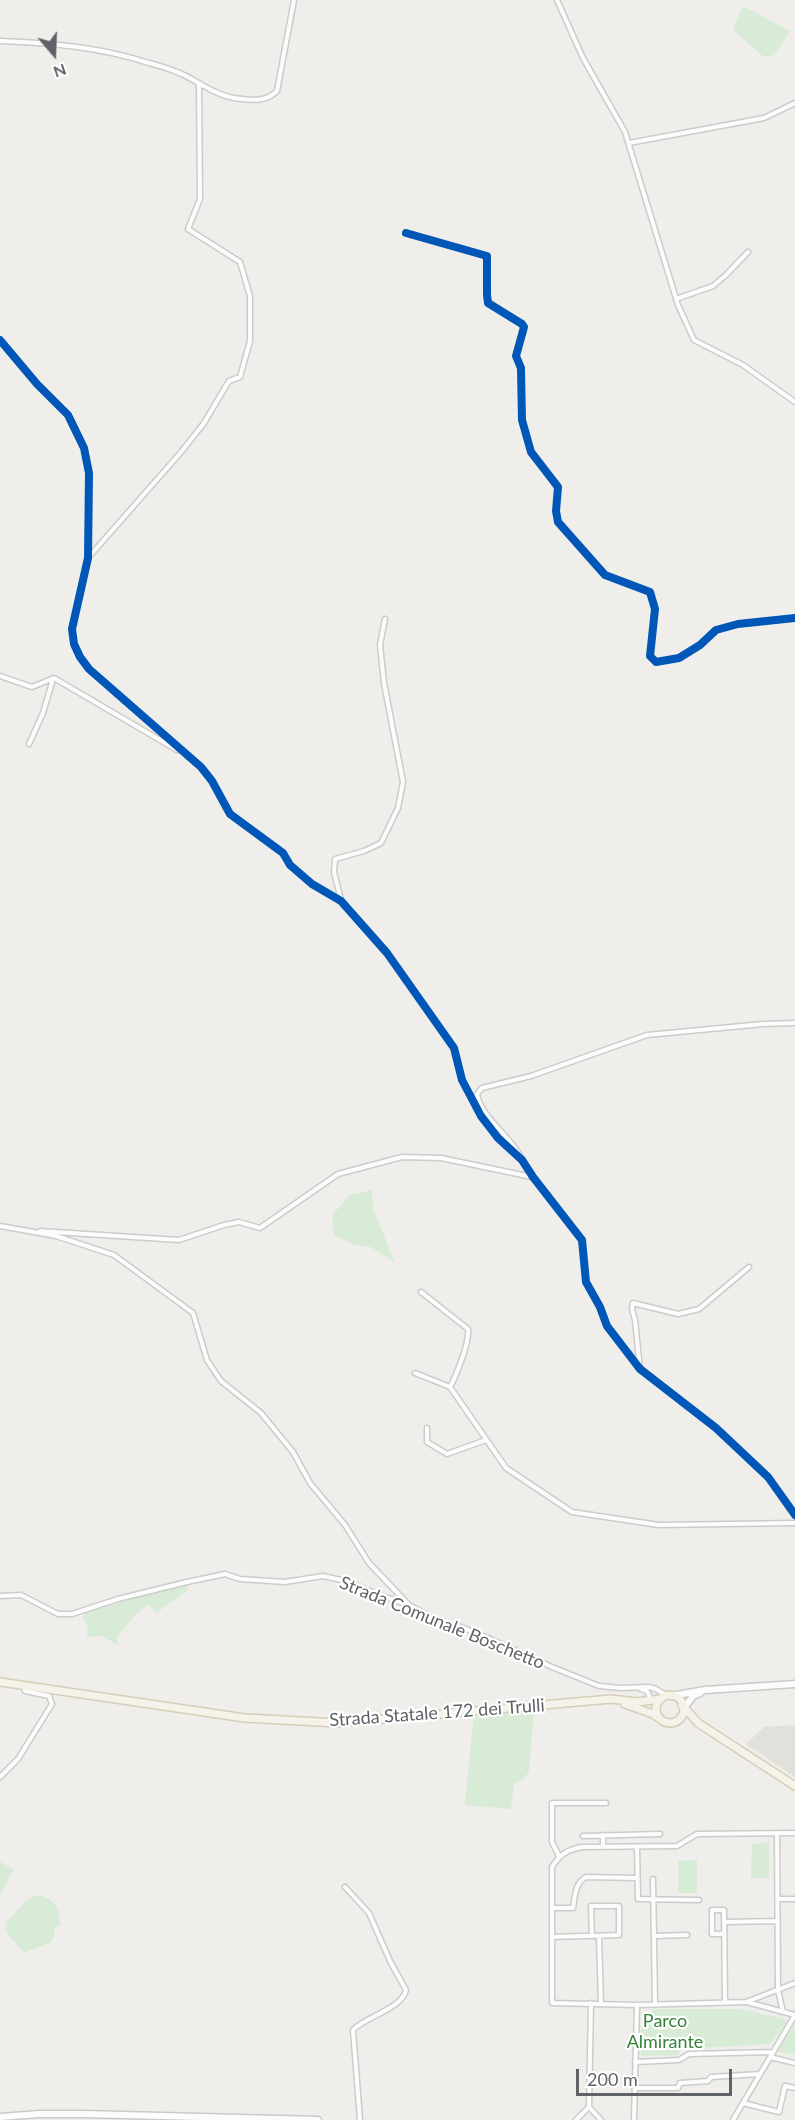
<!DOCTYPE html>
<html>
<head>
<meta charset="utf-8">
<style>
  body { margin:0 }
  #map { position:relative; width:795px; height:2120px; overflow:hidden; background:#efeeea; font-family:Lato,sans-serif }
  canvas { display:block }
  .north { position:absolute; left:24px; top:24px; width:60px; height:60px; -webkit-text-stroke:4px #fff; paint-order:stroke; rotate:161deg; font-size:16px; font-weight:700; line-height:24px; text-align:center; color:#5f6368 }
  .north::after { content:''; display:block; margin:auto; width:21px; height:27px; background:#5f6368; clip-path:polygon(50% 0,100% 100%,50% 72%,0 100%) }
  .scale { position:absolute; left:576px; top:2069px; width:156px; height:27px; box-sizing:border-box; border:3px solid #5f6368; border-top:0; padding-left:8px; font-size:18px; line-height:21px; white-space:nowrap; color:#5f6368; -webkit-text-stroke:4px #fff; paint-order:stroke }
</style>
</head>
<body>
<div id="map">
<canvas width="795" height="2120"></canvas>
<div class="north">N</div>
<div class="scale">200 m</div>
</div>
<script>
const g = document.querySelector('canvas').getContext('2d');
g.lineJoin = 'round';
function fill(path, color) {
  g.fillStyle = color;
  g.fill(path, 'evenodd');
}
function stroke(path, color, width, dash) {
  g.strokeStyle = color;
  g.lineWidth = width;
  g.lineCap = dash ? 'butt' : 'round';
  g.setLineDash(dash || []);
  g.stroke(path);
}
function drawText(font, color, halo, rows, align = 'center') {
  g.font = font + ' Lato,sans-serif';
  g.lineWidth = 4.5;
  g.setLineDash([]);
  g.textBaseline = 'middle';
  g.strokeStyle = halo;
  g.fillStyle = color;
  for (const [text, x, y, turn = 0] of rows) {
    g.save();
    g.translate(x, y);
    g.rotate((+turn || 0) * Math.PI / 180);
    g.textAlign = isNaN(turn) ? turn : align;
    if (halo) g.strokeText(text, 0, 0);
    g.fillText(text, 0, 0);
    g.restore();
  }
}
fill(new Path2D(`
  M795 1725V1777L746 1744 764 1727Z`), '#e2e0da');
fill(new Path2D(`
  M743 6 790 31 774 55 764 57 733 30Z
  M372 1190 373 1208 395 1263 371 1247 355 1245 335 1236 332 1225 333 1214 350 1195Z
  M188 1583V1590L156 1613 149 1604 137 1613 118 1636V1645L101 1636 87 1637 88 1628 83 1617 86 1612Z
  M534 1707 529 1772 523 1779 514 1784 511 1809 465 1805 474 1712Z
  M769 1842V1878H751L752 1844Z
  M697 1860V1893H678V1861Z
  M0 1862 14 1869 0 1896Z
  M40 1895C56 1900 60 1910 60 1925L54 1929 55 1934 51 1942 24 1953 7 1933 5 1923C18 1913 22 1898 40 1895Z
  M655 2009H741L784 2019 787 2023 770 2044 681 2049 677 2055 641 2056C641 2037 636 2019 655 2009Z
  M795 2024V2055L778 2051 794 2025Z`), '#d8ebd6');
const street = new Path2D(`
  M557 0 583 58 625 132 678 305 694 340 743 365 795 402
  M0 41C51 43 100 47 149 63 161 66 173 70 184 75 200 83 216 95 234 98 250 100 265 103 277 91L294 0
  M629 143 764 118 795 103
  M406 233 487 256V295L488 303 522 324 524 327 516 356 521 368 522 420 531 452 558 487 556 511 558 522 605 575 650 592 655 609 650 656 656 662 679 658 700 645 716 630 738 624 795 618
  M676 299 713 286 726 275 748 252
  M0 340 37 384 68 415 84 448 89 473 88 558 72 629 74 644 80 657 89 669 201 767 212 781 230 814 283 853 290 865 312 884 341 901 387 953 454 1048 462 1080 481 1116 498 1138 522 1160 533 1177 582 1240 586 1282 600 1307 607 1326 640 1369 716 1428 768 1477 795 1515
  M88 558 182 451 204 423 229 381 240 377 250 341V296L240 262 188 229 200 199 199 83
  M0 676 32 687 54 678 177 750
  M29 744 43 713 53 679
  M341 900 334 872 335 859 364 851 381 843 398 808 403 782 384 683 380 645 385 619
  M521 1157C510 1136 480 1116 477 1094L482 1088 531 1076 647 1035 763 1024 795 1023
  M0 1226 56 1236 114 1255 193 1313 207 1360 221 1381 261 1413 293 1452 310 1483 345 1525 369 1563 408 1604
  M40 1231 179 1240 224 1225 239 1222 260 1228 338 1174 402 1157 441 1158 532 1177
  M421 1292 468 1329C470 1342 456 1376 450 1387L506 1468 572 1512 659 1525 795 1523
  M640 1369 635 1320 632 1309 633 1303 678 1314 699 1309 749 1267
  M415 1373 450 1387
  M427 1428V1442L447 1454 486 1440
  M0 1596 21 1595 58 1614H72L118 1599 187 1582 225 1574 240 1579 285 1582 323 1576 346 1581 379 1595 409 1605 444 1624 461 1627 488 1638 552 1667 599 1686 621 1688 649 1687 656 1689 667 1696
  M641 1689 647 1691 651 1700
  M0 1777 18 1759 52 1704 49 1696 25 1691 24 1686
  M777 1833 778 1990 783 2012
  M795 1833 697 1834 677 1846 582 1847C567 1850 560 1854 552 1867V2003L637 2005 746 2002 795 1983
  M603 1835V1847
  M583 1836 660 1834
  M637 1847 638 1899 699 1900
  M559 1856 552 1842V1803H606
  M653 1879 655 2004
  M345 1887 369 1913 390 1961 406 1990C402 2009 366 2016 353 2030L360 2120
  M778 1899H795
  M552 1908H573C575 1896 575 1883 586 1877L637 1878
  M724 1922 778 1921
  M724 1934H712V1910H724L725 2002
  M599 1936 601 2004
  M654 1936 687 1935
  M552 1937C574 1936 597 1936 619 1935V1906H591L592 1936
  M747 2002 795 2015
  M770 2057 795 2063
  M635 2062 679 2060 689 2054 773 2052
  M635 2088H678L680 2083 708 2081 711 2077 760 2074
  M743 2103 779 2112 785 2086 795 2088
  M589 2107 591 2003
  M576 2120 589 2107 601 2120
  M634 2120 637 2005
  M733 2120 795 2015`);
const secondary = new Path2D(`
  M671 1696 705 1690 795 1684
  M687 1704 693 1696 700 1693
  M0 2117 39 2114H84L318 2120`);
const primary = new Path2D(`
  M0 1682 245 1718 338 1723 611 1699 637 1702 661 1699
  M656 1709a14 14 0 1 1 28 0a14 14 0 1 1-28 0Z
  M625 1704 653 1714 659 1718
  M682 1705 698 1723 795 1786`);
stroke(street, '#cbcccc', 7);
stroke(secondary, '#cacacb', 9);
stroke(primary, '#d7ceb8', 10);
stroke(street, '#fdfcfc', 4);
stroke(secondary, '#fdfcfc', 6);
stroke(primary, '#f4f2e9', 7);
stroke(new Path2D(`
  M406 233 487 256V295L488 303 522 324 524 327 516 356 521 368 522 420 531 452 558 487 556 511 558 522 605 575 650 592 655 609 650 656 656 662 679 658 700 645 716 630 738 624 795 618
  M0 340 37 384 68 415 84 448 89 473 88 558 72 629 74 644 80 657 89 669 201 767 212 781 230 814 283 853 290 865 312 884 341 901 387 953 454 1048 462 1080 481 1116 498 1138 522 1160 533 1177 582 1240 586 1282 600 1307 607 1326 640 1369 716 1428 768 1477 795 1515`), '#0057b8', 8);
drawText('18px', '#5f6368', '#fff', [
  ["Strada Comunale Boschetto",442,1623,22],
  ["Strada Statale 172 dei Trulli",437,1713,-4]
]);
drawText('18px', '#348238', '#fff', [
  ["Parco",665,2021],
  ["Almirante",665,2042]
]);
</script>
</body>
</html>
